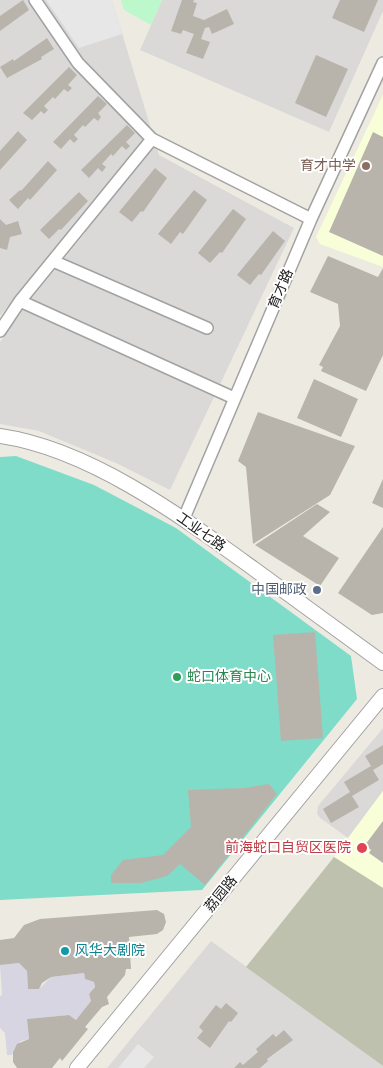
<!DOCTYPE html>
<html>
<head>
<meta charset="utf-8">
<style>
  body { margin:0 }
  canvas { display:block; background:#edebe1 }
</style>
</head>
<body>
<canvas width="383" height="1068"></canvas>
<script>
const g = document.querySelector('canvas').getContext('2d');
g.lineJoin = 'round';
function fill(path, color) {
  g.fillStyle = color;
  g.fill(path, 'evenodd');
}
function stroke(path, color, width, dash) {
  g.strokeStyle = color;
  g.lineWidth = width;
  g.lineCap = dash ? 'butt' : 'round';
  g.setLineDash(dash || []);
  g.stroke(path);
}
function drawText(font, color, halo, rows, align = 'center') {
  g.font = font + ' Inter,"Noto Sans SC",sans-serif';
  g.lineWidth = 4;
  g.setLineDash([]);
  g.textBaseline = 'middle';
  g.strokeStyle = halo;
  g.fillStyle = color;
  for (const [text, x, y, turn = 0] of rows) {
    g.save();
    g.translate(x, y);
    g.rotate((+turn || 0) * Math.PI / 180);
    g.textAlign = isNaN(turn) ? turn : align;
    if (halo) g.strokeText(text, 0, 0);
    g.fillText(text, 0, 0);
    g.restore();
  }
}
fill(new Path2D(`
  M0 0H112L159 155 294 228 170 490 116 463 39 431 0 424V342L26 305 86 232 73 226 0 316Z
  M162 0H383V11L329 132 140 50Z
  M383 728V791L348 838 320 818 317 814 318 806Z
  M211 941 383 1066V1068H107Z`), '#dad9d8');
fill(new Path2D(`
  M383 95V267L320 244 316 237Z
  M383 791V888L334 857Z`), '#f8ffd8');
fill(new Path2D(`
  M334 857 383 888V1066L246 967Z`), '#bdc1ad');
fill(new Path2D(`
  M121 0H162L151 25 124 10Z`), '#bdf8cc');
fill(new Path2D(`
  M16 456 94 485 176 528 351 656 357 699 202 890 0 900V457Z`), '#7fdcc9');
fill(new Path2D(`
  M46 0H112L122 34 79 48Z
  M138 1044 154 1057 144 1068H118Z`), '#e7e7e7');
fill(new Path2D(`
  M19 963 27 971 28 989H39L51 977 84 973 85 979 94 982 95 987 89 994 91 1001 76 1020 69 1015 27 1019 29 1039 21 1041 14 1049 12 1055H7L5 1033 0 1028V996L2 995 0 965Z`), '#d8d5e3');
fill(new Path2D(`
  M23 0 29 10 0 31V16Z
  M182 0H194L193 2 197 3 193 16 204 20 227 9 234 24 212 34 209 27 205 28 201 39 210 42 203 59 186 53 194 34 183 30 181 34 171 31Z
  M340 0H378L364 32 332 18Z
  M47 38 54 49 41 57 42 59 7 78 0 67 13 59 14 61Z
  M316 55 348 69 326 117 295 103Z
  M69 67 77 75 68 85 72 88 68 92 64 89 55 99 53 97 44 106 48 110 44 114 41 111 32 120 23 113Z
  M98 96 107 104 98 113 101 117 98 121 94 118 85 127 83 125 74 135 78 139 74 143 70 139 61 149 53 142Z
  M127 125 135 133 126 142 130 146 126 150 122 146 113 156 111 154 102 164 106 167 102 172 98 168 89 178 81 170Z
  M18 131 27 140 0 170V151Z
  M373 132 383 137V256L329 232Z
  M48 161 57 170 30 200 28 198 18 209 9 200 20 190 21 191Z
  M155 168 167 178 143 212 141 211 132 222 119 212Z
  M194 190 207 200 183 234 180 232 171 244 158 234Z
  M79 192 88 201 61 230 59 229 49 239 40 230Z
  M233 209 246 219 222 253 220 252 210 263 198 253Z
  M0 219 6 225 18 221 22 234 10 237 7 250 0 248Z
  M273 231 285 241 261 275 259 274 250 285 237 275Z
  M328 256 378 277 383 268V355L366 391 321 371 323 367 319 365 340 326 338 304 310 292Z
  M314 379 358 399 341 437 297 418Z
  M258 412 355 446 330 495 253 544 246 467 238 461Z
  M383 479V508L372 503Z
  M317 504 330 512 303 536 339 558 320 586 255 545Z
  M383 527V613L372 615 338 593Z
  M315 632 323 738 281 741 273 635Z
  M383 745V764L373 770 379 780 352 796 359 807 331 823 323 809 350 792 344 782 371 766 365 756Z
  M269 784 277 794 205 885 180 864 167 876 141 883H111V875L123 860 163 855 191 827 188 790 244 788Z
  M383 821V863L369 853 371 850 365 845Z
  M157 910 164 914 166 922 163 930 157 934 129 937 131 969H126L125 975 107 997 109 1004 102 1007 85 1027 88 1029 62 1061 60 1058 52 1068H17L13 1062V1052L17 1044 29 1039 27 1019 69 1015 76 1020 91 1001 89 994 95 987 94 982 85 979 84 973 51 977 42 983 39 989H28L27 971 19 963 0 965V940L14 938 24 925 40 919Z
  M226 1003 238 1013 231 1022 229 1021 210 1048 197 1038 203 1031 199 1027 216 1005 221 1009Z
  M284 1030 293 1040 267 1059 268 1061 260 1068H234L240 1062 243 1065 258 1052 256 1049 273 1034 276 1037Z`), '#b9b4ab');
const minor = new Path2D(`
  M35 0 78 63 152 139 311 219
  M53 261 207 328
  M20 301 234 398
  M0 331 20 301 152 139
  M184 518 311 219 383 63`);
const tertiary = new Path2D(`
  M0 436C90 449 182 517 254 569 297 600 340 632 383 663
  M77 1068 383 696`);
stroke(minor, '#a2a2a2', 14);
stroke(tertiary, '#a2a2a2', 16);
stroke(minor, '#fff', 11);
stroke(tertiary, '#fff', 14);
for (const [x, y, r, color] of [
  [366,166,5,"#8d6e63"],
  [317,590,5,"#5c6f8a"],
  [177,677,5,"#2e9e5b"],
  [362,848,6,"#e0444e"],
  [65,951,5,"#0f9aa8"]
]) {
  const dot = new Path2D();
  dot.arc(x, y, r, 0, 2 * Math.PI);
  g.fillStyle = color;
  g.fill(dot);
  stroke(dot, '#fff', 2);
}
drawText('14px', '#785e54', '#fff', [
  ["育才中学",356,166]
], 'right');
drawText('14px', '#1b1b1b', '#fff', [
  ["育才路",281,289,-67],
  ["工业七路",201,532,35],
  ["荔园路",221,894,-51]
]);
drawText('14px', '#4e5e75', '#fff', [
  ["中国邮政",307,590]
], 'right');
drawText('14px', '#27864d', '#fff', [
  ["蛇口体育中心",187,677]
], 'left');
drawText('14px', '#be3a42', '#fff', [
  ["前海蛇口自贸区医院",351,848]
], 'right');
drawText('14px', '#0d838f', '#fff', [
  ["风华大剧院",75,951]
], 'left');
</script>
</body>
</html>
